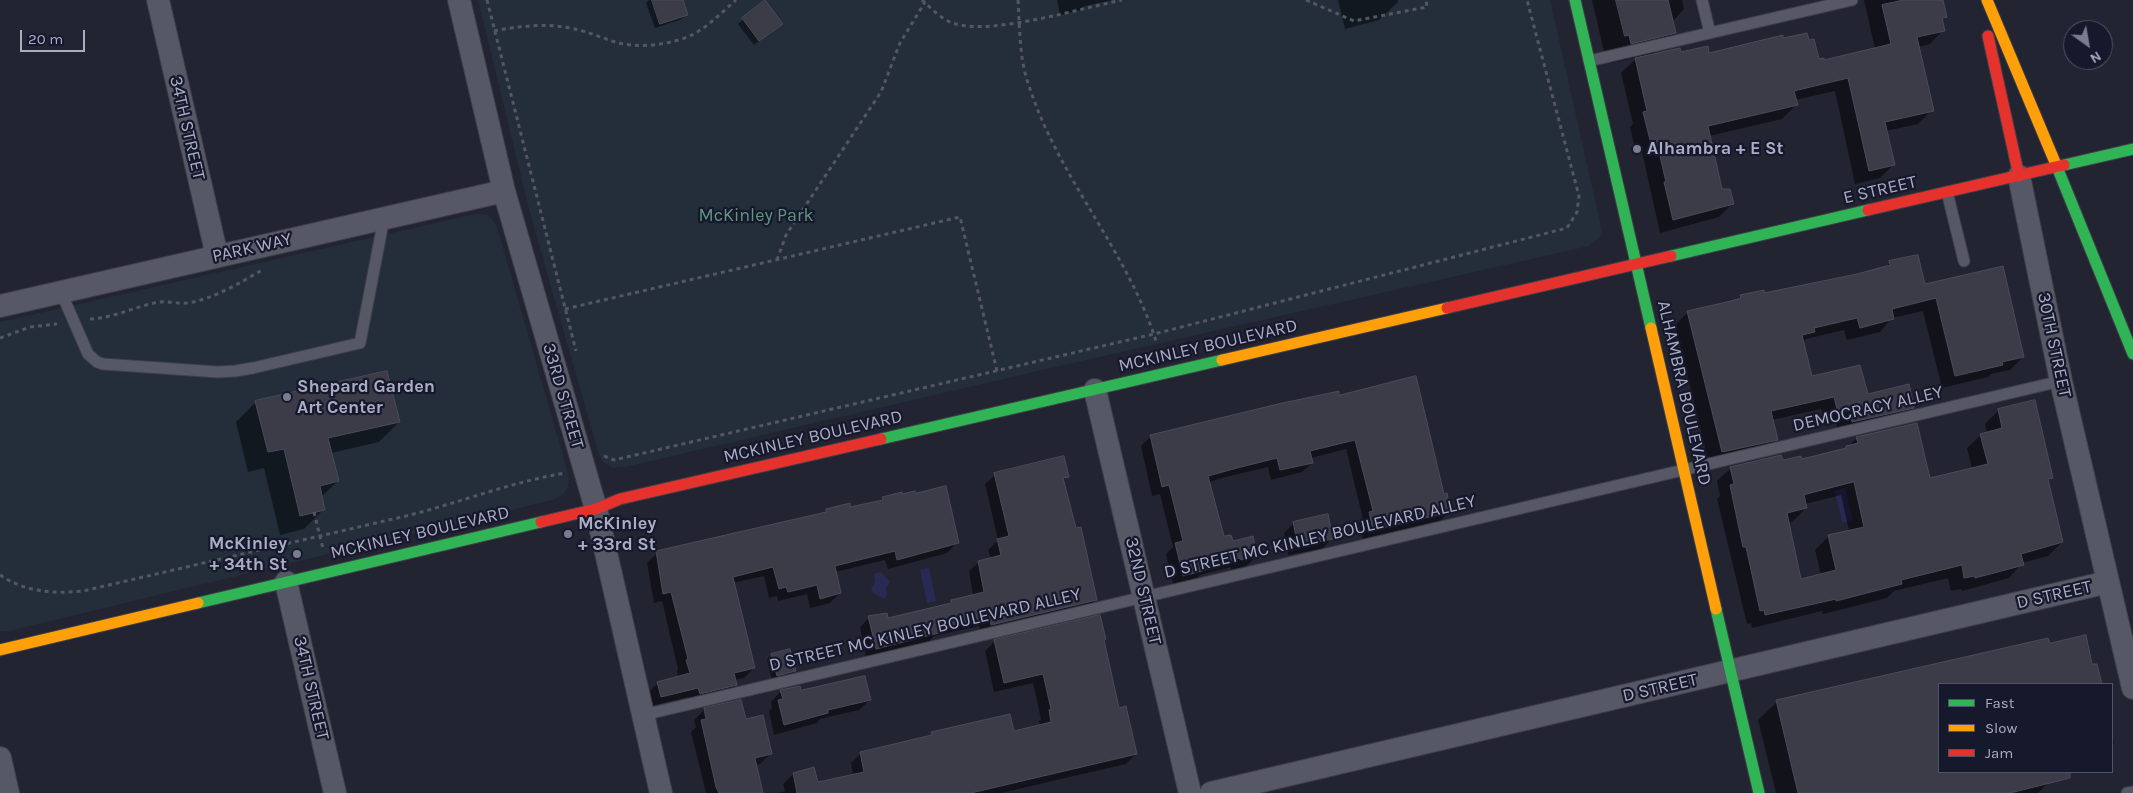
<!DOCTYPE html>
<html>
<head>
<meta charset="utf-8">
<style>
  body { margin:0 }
  #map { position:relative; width:2133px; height:793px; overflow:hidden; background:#232431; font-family:Karla,sans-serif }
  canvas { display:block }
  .legend { position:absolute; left:1938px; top:683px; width:175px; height:90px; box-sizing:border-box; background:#16182b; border:1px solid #515369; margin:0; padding:6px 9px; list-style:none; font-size:15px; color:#aaabc5 }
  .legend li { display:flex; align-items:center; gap:10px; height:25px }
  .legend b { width:25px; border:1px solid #515369 }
  .north { position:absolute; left:2063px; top:20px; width:50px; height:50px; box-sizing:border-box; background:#16182b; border:1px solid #515369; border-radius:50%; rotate:148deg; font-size:14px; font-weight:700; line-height:20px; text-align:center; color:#aaabc5 }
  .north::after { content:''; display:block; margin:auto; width:18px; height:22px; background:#7b7c91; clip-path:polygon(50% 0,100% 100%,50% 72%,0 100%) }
  .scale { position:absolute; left:20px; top:30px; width:65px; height:22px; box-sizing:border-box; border:2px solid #aaabc5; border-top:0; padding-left:6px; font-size:15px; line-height:18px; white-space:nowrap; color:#aaabc5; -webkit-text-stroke:4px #16182b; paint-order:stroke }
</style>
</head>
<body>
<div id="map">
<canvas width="2133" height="793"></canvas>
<ul class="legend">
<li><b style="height:6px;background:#30b455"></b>Fast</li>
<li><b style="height:6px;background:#ff9f0a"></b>Slow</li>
<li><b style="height:6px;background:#e5322d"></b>Jam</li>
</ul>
<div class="north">N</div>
<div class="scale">20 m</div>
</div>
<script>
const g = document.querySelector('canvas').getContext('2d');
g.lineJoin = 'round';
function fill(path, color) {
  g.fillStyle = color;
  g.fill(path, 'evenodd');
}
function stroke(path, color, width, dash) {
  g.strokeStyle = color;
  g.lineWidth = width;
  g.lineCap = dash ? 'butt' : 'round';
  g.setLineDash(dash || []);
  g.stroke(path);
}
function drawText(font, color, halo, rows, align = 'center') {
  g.font = font + ' Karla,sans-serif';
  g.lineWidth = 4.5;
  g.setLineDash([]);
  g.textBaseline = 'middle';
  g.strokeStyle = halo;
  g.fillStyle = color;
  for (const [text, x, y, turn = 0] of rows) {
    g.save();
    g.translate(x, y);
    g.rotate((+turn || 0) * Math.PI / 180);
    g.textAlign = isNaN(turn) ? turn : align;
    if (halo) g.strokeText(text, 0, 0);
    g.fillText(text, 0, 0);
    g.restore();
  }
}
fill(new Path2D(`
  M478 0H1550L1602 231 1599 238 1589 246 1055 367 625 467 612 468 603 462 598 452 529 209Z
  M475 214C487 213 492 217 497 227L568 473C571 487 566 495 552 500L9 631H0V322Z`), '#232e3a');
fill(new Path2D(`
  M1845 488 1853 520 1843 523 1834 491Z
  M929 568 936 601 927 603 920 570Z
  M881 572 890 582 886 588 887 596 884 599 873 593 871 589 875 581 874 574Z`), '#282a54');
fill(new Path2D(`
  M649 0H682L687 14 682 19 655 28 646 3Z
  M1057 0H1113L1085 6 1081 10 1060 15Z
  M1338 0H1398V2L1379 20 1345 29Z
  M1592 0H1682L1684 9 1672 22 1675 33 1652 55 1708 54 1783 40 1818 61H1823L1875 49 1864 0H1942L1945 16 1941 20 1943 30 1930 44 1918 47 1932 110 1918 124 1886 131 1893 165 1880 178 1855 184 1835 91 1795 100 1796 105 1782 119 1709 136 1721 190 1733 203 1719 217 1660 233 1642 152 1636 153 1630 127 1633 124 1621 73 1638 57 1611 63 1609 55 1605 56Z
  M765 2 776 28 754 45 738 24Z
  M1890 263 2023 357 2010 370 1991 374 1988 377 1942 388 1923 311 1892 318 1880 332 1847 340 1844 330 1806 339 1803 342 1811 377 1867 396 1913 408 1900 421 1839 435 1836 423 1825 426 1821 409 1772 420 1776 440 1763 453 1709 464 1675 325 1688 312 1737 300 1741 296 1763 294 1857 275 1884 268Z
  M1339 396 1443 495 1450 511 1440 521 1363 539 1359 523 1363 519 1346 449 1311 458 1312 463 1302 472 1271 480 1268 467 1226 477 1209 482 1223 538 1256 557 1246 566 1231 570V567L1200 575 1195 580 1173 585 1166 554 1173 547 1160 494 1152 496 1141 446 1151 436Z
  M256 402 399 422 379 442 331 453 338 481 321 497 324 509 304 529 280 535 264 468 248 472 236 422Z
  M1999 410 2051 477 2047 482 2062 542 2048 556 2022 563 2009 578 1962 591 1961 589 1951 591 1948 578 1894 591 1887 598 1823 614 1822 611 1752 628 1751 623 1747 624 1717 499 1720 496 1717 481 1731 468 1801 460 1844 449 1857 438 1930 480 1972 469 1967 448 1981 435 1987 433 1985 424ZM1841 495 1849 531 1829 536 1815 550 1821 575 1800 580 1787 523 1792 522 1806 508 1805 504Z
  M995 475 1068 476 1062 481 1096 600 1086 609 981 634 979 626 934 636 928 642 866 657 860 627 869 618 887 619 947 605 951 601 973 595 969 571 979 562 991 559 988 550 998 540 985 484Z
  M883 498 957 543 947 553 888 569 885 560 835 572 840 593 830 603 810 608 807 594 778 601 777 596 769 598 764 576 733 583 754 668 744 678 734 680 736 685 726 695 690 703 688 697 651 706 648 693 658 683 678 677 677 671 678 669 662 601 654 603 647 563 657 553 822 515 826 510 849 509 879 502Z
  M1294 523 1332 538 1322 549 1288 555 1284 533Z
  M2085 637 2095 684H1939V772H2052L2046 773 2048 783 2038 793H1776L1758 720 1777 702Z
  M995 641H1103L1118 709 1136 754 1126 764 1001 793H777L785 791 783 784 793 774 817 783 853 776 851 763 861 753 928 737 932 734 1013 732 1040 726 1039 721 1041 719 1033 683 994 692 985 651Z
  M772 655 795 671 790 676 772 680 767 660Z
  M781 691 800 692 870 700 859 710 820 719 817 723 774 735 769 711 772 708 771 702Z
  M740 701 745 720 771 754 760 764 755 765 761 793H706L691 732 696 727 694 720 704 710Z
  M2112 733 2114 743 2112 745Z`), '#0007');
const building = new Path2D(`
  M652 0H683L688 15 660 24Z
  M765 0 783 24 759 41 742 18Z
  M1616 0H1668L1676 33 1631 44 1629 35 1625 36Z
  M1904 0H1943L1947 17 1942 18 1945 31 1917 37 1934 111 1885 122 1895 165 1869 171 1848 78 1794 91 1798 105 1708 126 1722 189H1730L1734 204 1673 220 1664 182H1666L1656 139 1650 140 1643 112 1647 111 1635 58 1680 48 1681 52 1708 46 1709 53 1783 35V38L1807 33 1809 40 1814 39 1819 59 1824 58V60L1891 44 1882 5Z
  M1918 255 1925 284 2003 266 2024 357 2002 362 2003 365 1955 376 1936 298 1892 309 1894 319 1860 328 1857 318 1814 328 1815 332 1802 335 1812 376 1860 365 1868 394 1909 384 1914 408 1852 422 1849 411 1838 413 1834 397 1771 411 1778 440 1722 452 1687 311 1731 301 1741 298 1740 295 1764 290V293L1857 274 1890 265 1889 261Z
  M387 371 400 422 328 438 339 481 320 486 325 510 300 516 284 449 268 452 255 401Z
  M1416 376 1444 494 1447 493 1451 512 1373 530 1369 512 1373 511 1355 440 1310 451 1313 463 1280 470 1277 458 1237 468 1208 476 1224 536 1231 535 1233 541 1253 536 1257 557 1241 560 1240 558 1206 567V570L1183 576 1175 543 1183 541 1169 485 1162 487 1150 435 1278 404 1339 391V395Z
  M2035 400 2053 478 2048 479 2063 542 2021 554 2024 565 1975 578V576L1964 578 1962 565 1901 580 1902 584 1836 601V599L1765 615 1764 610 1760 611 1746 547H1743L1737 519 1730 485 1734 484 1730 467 1781 455 1783 460 1801 456 1802 459 1846 448V446L1858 443 1856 437 1917 423 1930 478 1988 464 1980 434 2002 428 1998 409ZM1854 482 1864 527 1828 535 1836 570 1801 579 1787 513 1807 508 1804 495Z
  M1064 456 1069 477 1063 478 1076 528 1081 527 1097 600 991 625 989 617 938 629 939 633 876 649 868 616 887 613 888 618 951 603V600L984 592 978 561 1001 555 997 539 1009 536 994 473Z
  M946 486 959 543 897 560 895 551 835 566 841 593 820 599 817 585 788 592 786 587 779 589 773 567 733 577 755 668 734 673 737 685 700 694 698 688 661 697 657 682 690 673 686 660 688 659 671 592 663 594 656 551 826 512V509L850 503V507L883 500 882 497 902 492V494L915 491 916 493Z
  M1328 514 1333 539 1298 546 1293 522Z
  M1100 615 1106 639 1104 640 1119 708 1126 706 1137 754 971 793H797L793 773 814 767 818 782 864 772 860 752 932 735 931 732 1010 714 1014 731 1051 722 1049 710 1051 709 1043 674 1004 683 994 640Z
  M2086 635 2092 664H2097L2102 684H1939V772H2070V778L2010 793H1798L1776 700 2048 638 2050 643Z
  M790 649 796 671 777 676 771 654Z
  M865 676 871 700 828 710V713L784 725 778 700 783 699 780 690 800 686 801 690Z
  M741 700 746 719 763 715 772 754 755 758 763 793H719L716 787 701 720 706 719 704 708Z`);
fill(building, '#3c3c49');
stroke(building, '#4a4a59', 1);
const lane = new Path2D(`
  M1702 0 1710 33
  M1589 61 1852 0
  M1947 192 1964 261
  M61 292 88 354 97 362 103 364 218 372 235 371 253 368 360 343 384 218
  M643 715 2061 381
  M2127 793 2133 792`);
const street = new Path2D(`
  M158 0 217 256
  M459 0 504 191 596 509 661 793
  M2019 176 2061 381 2133 688
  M0 306 504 191
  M1095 390 1190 793
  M286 582 335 793
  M0 758 8 793
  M1211 793 2108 582`);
const fast = new Path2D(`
  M1575 0 1651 328
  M2064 165 2133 149
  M2057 167 2133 354
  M1671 256 1868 210
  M881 439 1222 360
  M198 603 541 522
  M1716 609 1759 793`);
const slow = new Path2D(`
  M1987 0 2057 167
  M1651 328 1716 609
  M1222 360 1447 308
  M0 650 198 603`);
const jam = new Path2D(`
  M1988 36 2019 176
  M1868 210 2064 165
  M1447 308 1671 256
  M541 522 596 509 620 499 881 439`);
stroke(lane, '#3d3e48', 13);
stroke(street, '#3d3e48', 24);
stroke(fast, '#3d3e48', 13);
stroke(slow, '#3d3e48', 13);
stroke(jam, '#3d3e48', 13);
stroke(new Path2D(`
  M487 0 576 351
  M922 0C932 9 943 21 956 24 993 35 1082 8 1122 0
  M1018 0C1020 29 1019 58 1029 86 1059 179 1128 251 1157 344
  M1306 0 1354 21 1427 7 1426 0
  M494 31C519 26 545 23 570 28 586 31 600 37 615 42 639 49 671 45 694 34 710 25 722 12 736 0
  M777 260 786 235 881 92 900 43 925 2
  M565 309 960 217 997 371
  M90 319C113 318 132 308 154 303 165 300 176 304 188 303 213 299 240 283 262 270
  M0 338 30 327 57 324
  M604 456 614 460 1154 334 1567 228 1577 212 1579 196 1527 0
  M314 512 323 549
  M0 575C25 592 53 594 83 591L406 516C459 503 511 482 565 473`), '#545662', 3, [4, 4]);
stroke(lane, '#575866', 11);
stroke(street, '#575866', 22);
stroke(fast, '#30b455', 11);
stroke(slow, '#ff9f0a', 11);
stroke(jam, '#e5322d', 11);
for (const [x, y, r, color] of [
  [1637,149,5,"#7b7c91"],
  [287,397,5,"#7b7c91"],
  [568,534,5,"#7b7c91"],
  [297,554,5,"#7b7c91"]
]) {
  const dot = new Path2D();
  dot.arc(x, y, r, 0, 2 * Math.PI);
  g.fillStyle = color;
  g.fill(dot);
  stroke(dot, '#16182b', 2);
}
drawText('18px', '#aaabc5', '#16182b', [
  ["34TH STREET",187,128,77],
  ["E STREET",1880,190,-13],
  ["PARK WAY",252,248,-13],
  ["30TH STREET",2054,345,78],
  ["MCKINLEY BOULEVARD",1208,346,-13],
  ["ALHAMBRA BOULEVARD",1684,393,77],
  ["33RD STREET",563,396,74],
  ["DEMOCRACY ALLEY",1868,409,-13],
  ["MCKINLEY BOULEVARD",813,437,-13],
  ["MCKINLEY BOULEVARD",420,533,-13],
  ["D STREET MC KINLEY BOULEVARD ALLEY",1320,537,-13],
  ["32ND STREET",1143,591,77],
  ["D STREET",2054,595,-13],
  ["D STREET MC KINLEY BOULEVARD ALLEY",925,630,-13],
  ["34TH STREET",311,688,77],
  ["D STREET",1660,688,-13]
]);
drawText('bold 18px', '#aaabc5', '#16182b', [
  ["Alhambra + E St",1647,149],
  ["Shepard Garden",297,387],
  ["Art Center",297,408],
  ["McKinley",578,524],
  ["+ 33rd St",578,545],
  ["McKinley",287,544,"right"],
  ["+ 34th St",287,565,"right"]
], 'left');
drawText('18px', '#609680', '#16182b', [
  ["McKinley Park",756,216]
]);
</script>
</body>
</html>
